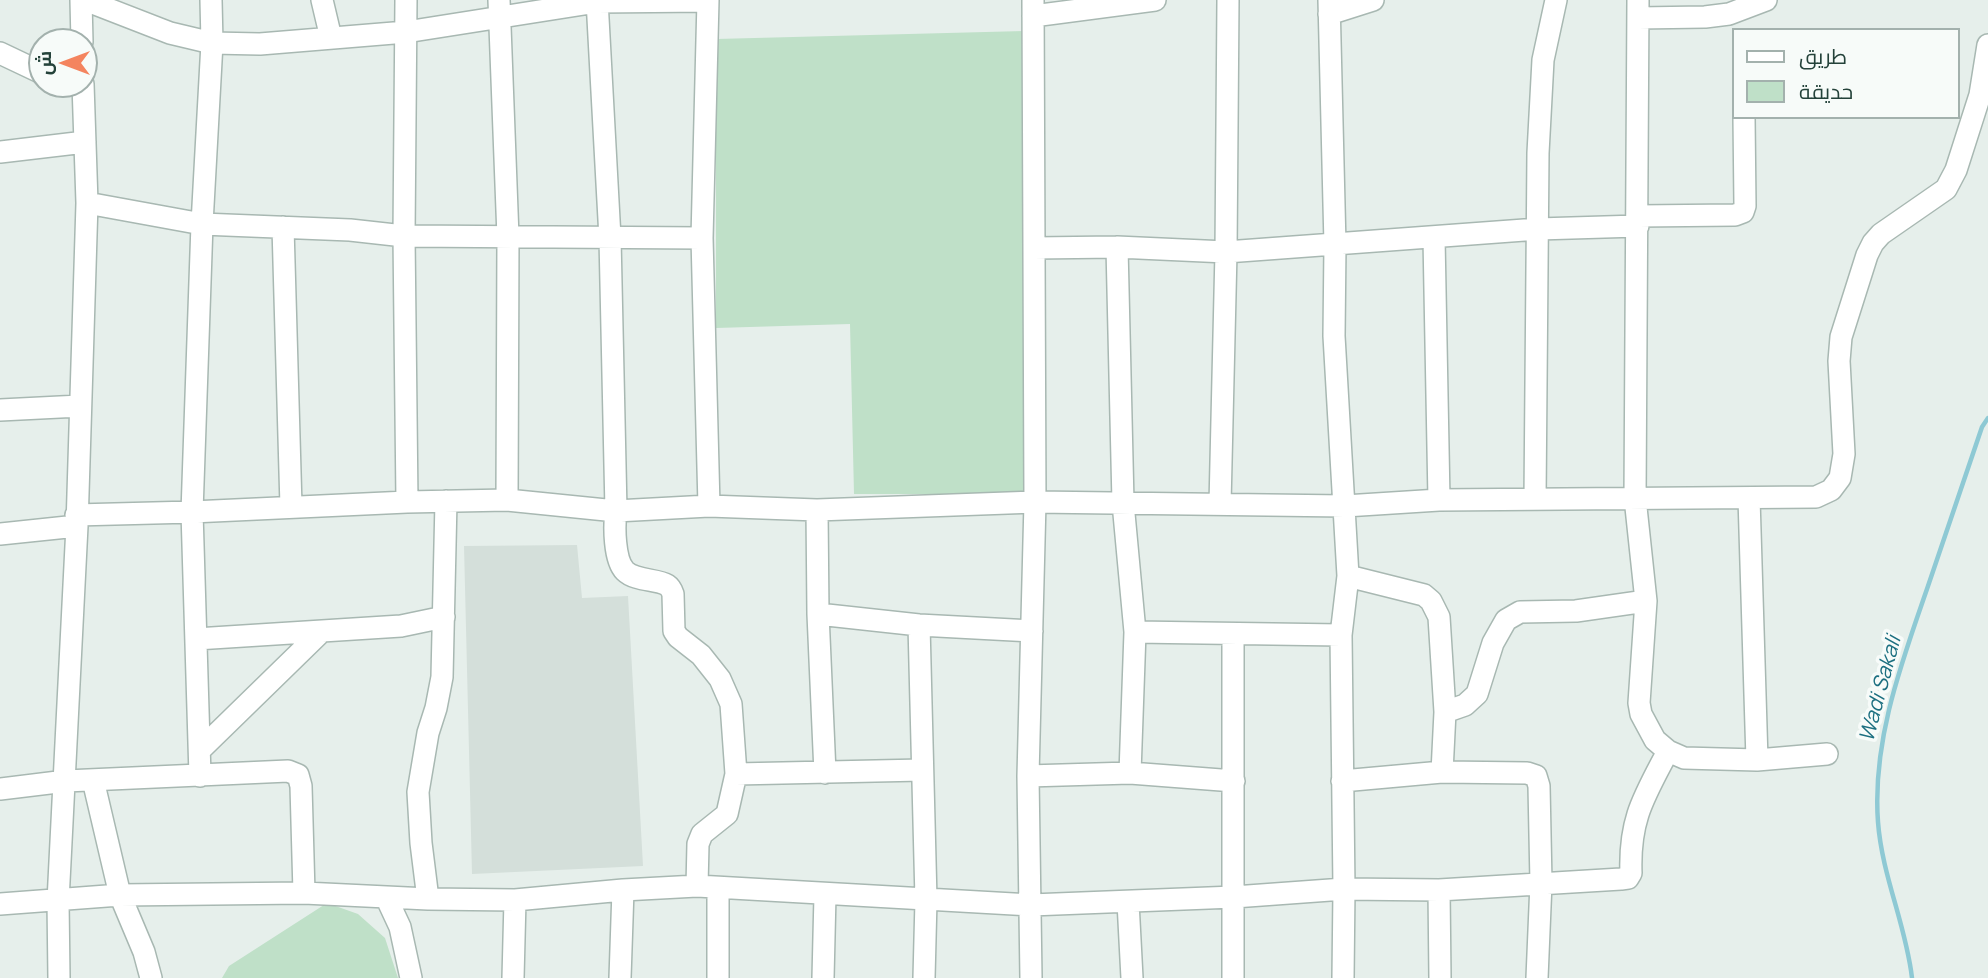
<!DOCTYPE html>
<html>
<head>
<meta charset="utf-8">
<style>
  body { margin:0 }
  #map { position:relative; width:1988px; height:978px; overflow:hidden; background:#e6efeb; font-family:Manrope,Cairo,sans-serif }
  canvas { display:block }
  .legend { position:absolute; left:1732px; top:28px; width:228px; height:91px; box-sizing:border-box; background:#f7fbf9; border:2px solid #a3b1ad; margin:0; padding:9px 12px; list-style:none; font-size:21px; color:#24423a }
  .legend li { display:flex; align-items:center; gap:14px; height:35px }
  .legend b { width:35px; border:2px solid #a3b1ad }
  .north { position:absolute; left:28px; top:28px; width:70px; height:70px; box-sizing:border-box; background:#f7fbf9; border:2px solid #a3b1ad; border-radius:50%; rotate:270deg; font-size:19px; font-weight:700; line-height:28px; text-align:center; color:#24423a }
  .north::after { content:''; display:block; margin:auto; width:24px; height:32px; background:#f4845f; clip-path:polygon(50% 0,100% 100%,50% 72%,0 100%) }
</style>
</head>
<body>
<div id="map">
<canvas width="1988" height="978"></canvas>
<ul class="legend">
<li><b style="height:9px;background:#fff"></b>طريق</li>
<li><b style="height:19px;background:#bfe0c8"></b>حديقة</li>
</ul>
<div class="north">ش</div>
</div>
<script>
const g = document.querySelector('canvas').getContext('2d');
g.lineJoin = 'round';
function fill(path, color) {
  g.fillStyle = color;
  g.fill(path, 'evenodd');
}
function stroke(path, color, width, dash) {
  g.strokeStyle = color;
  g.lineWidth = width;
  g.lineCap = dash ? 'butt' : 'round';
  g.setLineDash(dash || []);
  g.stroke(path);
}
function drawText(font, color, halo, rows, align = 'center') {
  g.font = font + ' Manrope,sans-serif';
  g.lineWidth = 7;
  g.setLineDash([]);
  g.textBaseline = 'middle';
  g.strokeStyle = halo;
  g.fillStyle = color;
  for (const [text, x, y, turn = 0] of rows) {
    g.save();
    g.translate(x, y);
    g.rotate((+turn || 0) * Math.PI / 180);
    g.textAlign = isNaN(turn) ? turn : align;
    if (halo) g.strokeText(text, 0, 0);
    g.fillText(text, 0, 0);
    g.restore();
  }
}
fill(new Path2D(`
  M577 545 582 598 628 596 643 866 472 874 464 546Z`), '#d4dfda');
fill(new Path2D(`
  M1024 31 1027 494H854L850 324 716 328V39Z
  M327 903 358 914 385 938 398 978H222L229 966Z`), '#bfe0c8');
stroke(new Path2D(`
  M1912 978C1906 925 1882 876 1878 822 1872 742 1901 664 1927 589 1945 535 1964 481 1982 427L1988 418`), '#8ec9d4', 4.5);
const minor = new Path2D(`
  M81 0 82 42
  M85 0 170 33 212 43 260 44 406 32 597 2 708 1
  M322 0 331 38
  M406 0 404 236 407 502
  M499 0 508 237 507 500
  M597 0 610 238 616 511C614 526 614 560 625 571 635 581 657 579 667 585 670 587 672 591 673 594L674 631 678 637 701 655 720 679 731 704 736 774 727 814 702 834 698 844 697 886
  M708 0 702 238 709 506
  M1329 0 1335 245 1334 336 1348 576 1341 635 1344 889 1343 978
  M1638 0 1635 498 1646 601 1639 703 1641 714 1655 740 1668 751 1684 758 1757 760 1827 754
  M1329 14 1373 0
  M1033 16 1155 0
  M1638 18 1705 17 1729 14 1766 0
  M0 53 42 73
  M0 152 85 142
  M87 203 202 224 350 230 404 236 702 238
  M1638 216 1735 215 1743 212 1745 206 1744 117
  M283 227 291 507
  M1434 238 1439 500
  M1117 247 1123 503 1135 632 1130 773
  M1034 248 1117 247 1226 252 1538 229 1638 226
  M0 410 80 406
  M1749 498 1757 760
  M1535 499 1538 153 1543 60 1556 0
  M1220 504 1226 252 1228 0
  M817 510 818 614 825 773
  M76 515 192 512 407 502 507 500 616 511 709 506 817 510 1035 502 1345 506 1439 500 1816 497 1831 490 1840 478 1844 454 1839 361 1841 337 1867 255 1873 243 1881 234 1946 189 1956 170 1980 95 1988 45
  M0 534 77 526
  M1348 576 1424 595 1431 601 1439 617 1445 712 1442 772
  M818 614 919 625 1032 631
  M919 625 926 900 924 978
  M1135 632 1341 635
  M196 639 401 626 444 617
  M1445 712 1465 705 1477 694 1493 643 1506 620 1520 612 1576 611 1646 601
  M200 750 321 632
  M736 774 922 770
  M200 776 192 512 202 224 212 43 211 0
  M1028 776 1130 773 1234 781
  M93 780 120 895 144 952 151 978
  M1342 781 1442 772 1527 773 1536 776 1539 786 1541 883 1537 978
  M0 789 66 781 288 771 298 775 301 786 304 893
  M1439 890 1440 978
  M386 897 400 927 411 978
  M428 899 421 843 418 792 428 733 436 708 442 677 446 501
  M1128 902 1132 978
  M0 904 120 895 304 893 428 899 515 900 623 890 697 886 1031 905 1234 897 1344 889 1439 890 1621 879 1628 878 1631 873C1629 819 1644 797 1668 751
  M59 978 58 901 77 526 87 203 83 84
  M513 978 515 900
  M620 978 623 890
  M718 978V888
  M823 978 825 895
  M1031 978 1028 776 1035 502 1033 0
  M1233 978V634`);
stroke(minor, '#a8b8b2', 24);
stroke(minor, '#fff', 21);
drawText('italic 21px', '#1c6f80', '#f7fbf9', [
  ["Wadi Sakali",1881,689,-75]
]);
</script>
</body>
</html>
